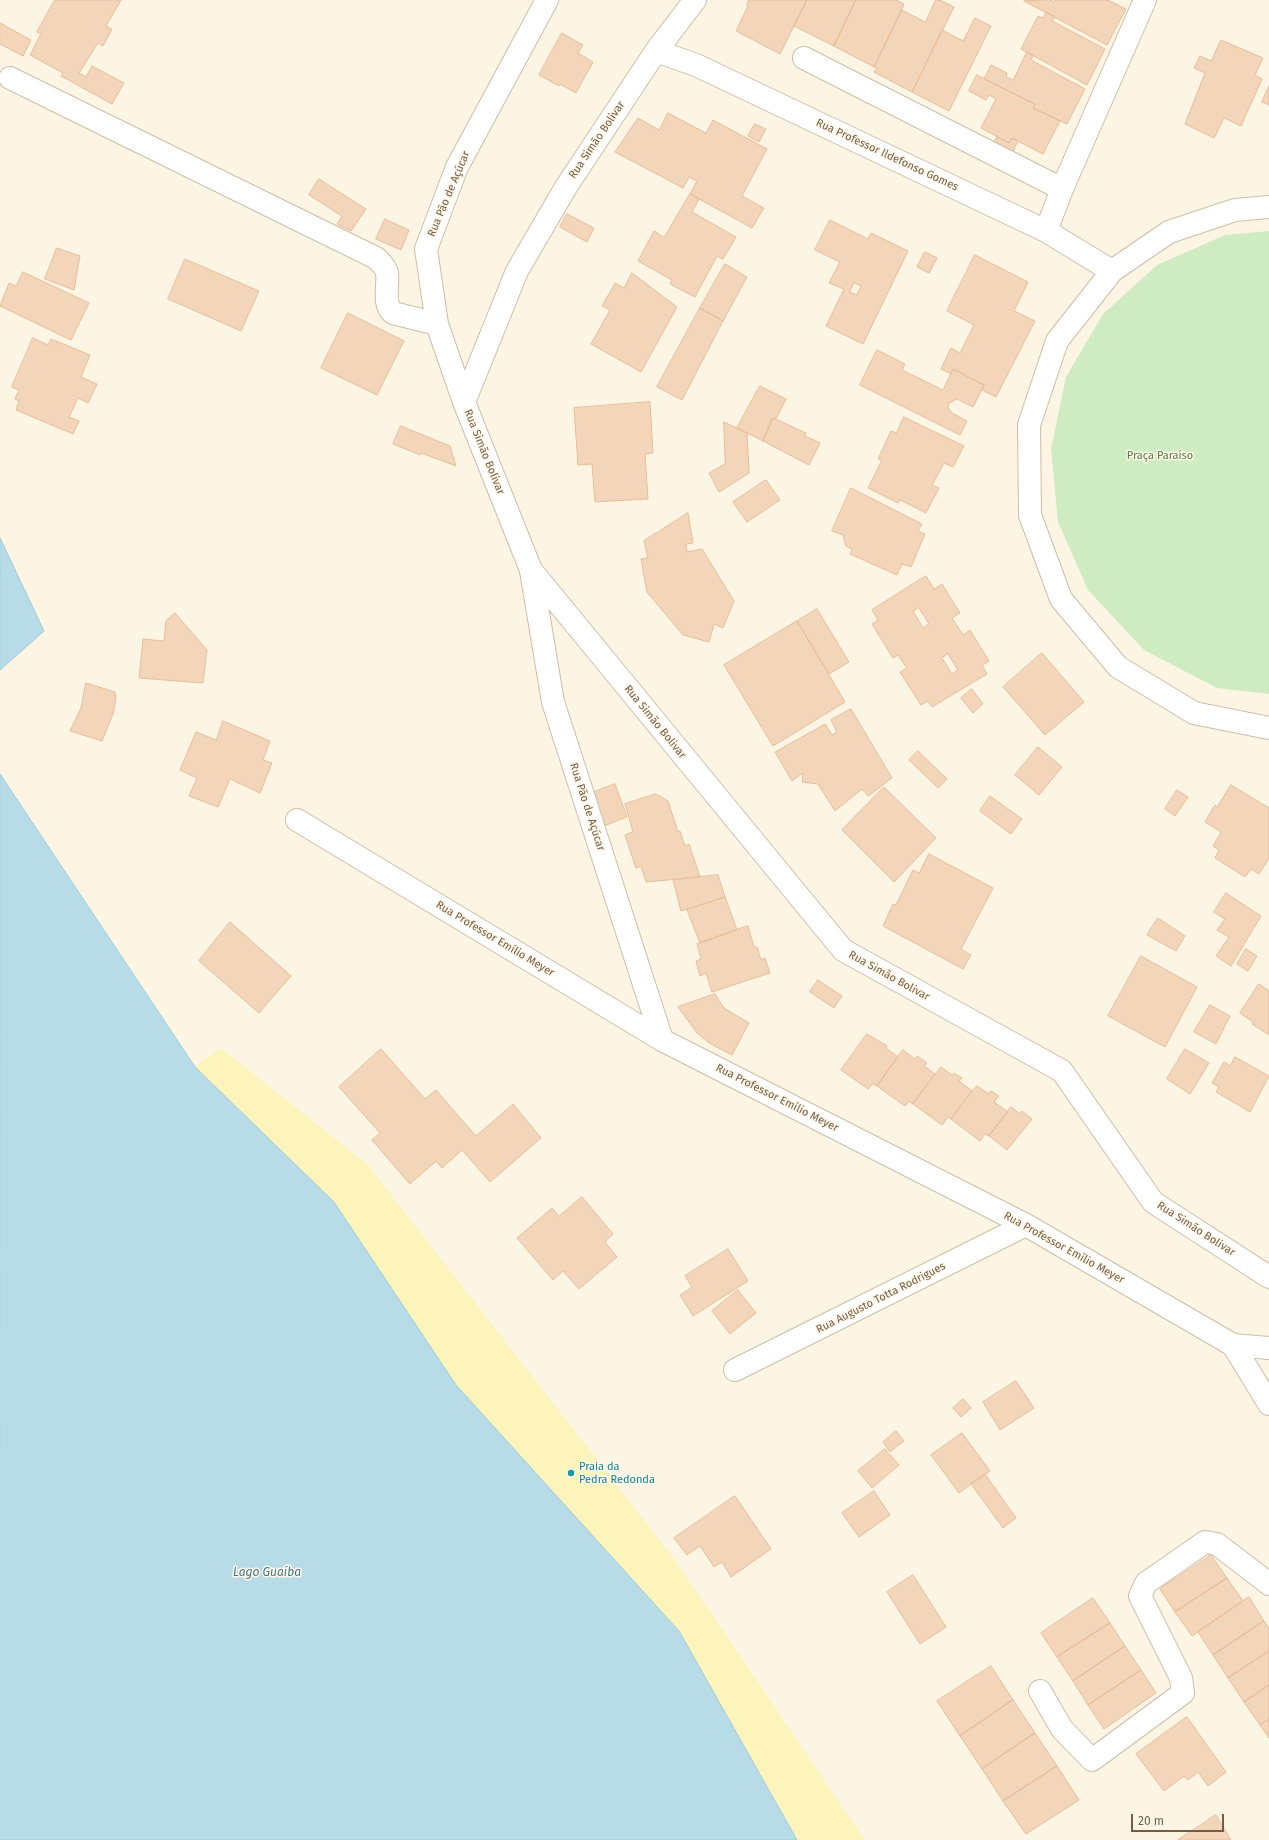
<!DOCTYPE html>
<html>
<head>
<meta charset="utf-8">
<style>
  body { margin:0 }
  #map { position:relative; width:1269px; height:1840px; overflow:hidden; background:#fdf5e3; font-family:"Fira Sans",sans-serif }
  canvas { display:block }
  .scale { position:absolute; left:1131px; top:1814px; width:93px; height:18px; box-sizing:border-box; border:2px solid #755c48; border-top:0; padding-left:5px; font-size:12px; line-height:14px; white-space:nowrap; color:#755c48; -webkit-text-stroke:3px #fff8e9; paint-order:stroke }
</style>
</head>
<body>
<div id="map">
<canvas width="1269" height="1840"></canvas>
<div class="scale">20 m</div>
</div>
<script>
const g = document.querySelector('canvas').getContext('2d');
g.lineJoin = 'round';
function fill(path, color) {
  g.fillStyle = color;
  g.fill(path, 'evenodd');
}
function stroke(path, color, width, dash) {
  g.strokeStyle = color;
  g.lineWidth = width;
  g.lineCap = dash ? 'butt' : 'round';
  g.setLineDash(dash || []);
  g.stroke(path);
}
function drawText(font, color, halo, rows, align = 'center') {
  g.font = font + ' "Fira Sans",sans-serif';
  g.lineWidth = 3;
  g.setLineDash([]);
  g.textBaseline = 'middle';
  g.strokeStyle = halo;
  g.fillStyle = color;
  for (const [text, x, y, turn = 0] of rows) {
    g.save();
    g.translate(x, y);
    g.rotate((+turn || 0) * Math.PI / 180);
    g.textAlign = isNaN(turn) ? turn : align;
    if (halo) g.strokeText(text, 0, 0);
    g.fillText(text, 0, 0);
    g.restore();
  }
}
fill(new Path2D(`
  M1269 231V694L1217 688 1144 650 1088 590 1058 522 1051 449 1066 377 1103 314 1157 265 1225 235Z`), '#ceebc1');
fill(new Path2D(`
  M221 1048 368 1165 675 1560 865 1840H797L679 1631 456 1385 334 1202 195 1067Z`), '#fdf4bc');
const water = new Path2D(`
  M0 538 44 631 0 670Z
  M0 774 195 1067 334 1202 456 1385 679 1631 797 1840H0Z`);
fill(water, '#b7dce7');
stroke(water, '#9dcad9', 1);
const building = new Path2D(`
  M55 0H121L106 26 112 29 103 46 98 43 79 73 86 77 92 66 124 83 112 104 61 76 63 73 30 55 41 34 37 32Z
  M749 0H807L780 54 736 31 748 6 747 5Z
  M807 0H856L834 46 794 26Z
  M856 0H896L904 4 874 67 834 46Z
  M936 0H940L954 7 912 92 874 72 877 68 874 67 902 10 925 22Z
  M1050 0 1054 2 1055 0H1108L1126 9 1107 45 1024 1Z
  M1046 12 1055 17 1052 21 1105 49 1087 85 1021 49 1038 16 1043 18Z
  M975 18 991 26 949 111 912 92 942 30 963 41Z
  M0 23 31 40 23 56 0 44Z
  M562 33 583 45 578 53 593 62 576 93 560 84 559 86 539 75Z
  M1221 40 1263 58 1255 75 1262 79 1241 126 1224 118 1214 138 1185 124 1205 73 1194 68 1200 56 1211 61Z
  M1027 52 1033 56 1031 60 1085 89 1067 124 1033 108 1035 104 984 79 991 65 1007 73 1006 77 1013 80Z
  M977 75 1035 104 1033 108 1060 121 1043 154 1012 138 1009 143 981 128 996 99 989 95 986 100 969 91Z
  M1269 86V105L1262 102Z
  M668 113 706 133 713 120 767 149 742 196 764 208 752 228 690 194 697 181 689 177 683 188 615 152 638 118 659 130Z
  M755 124 766 129 759 142 748 136Z
  M997 137 1009 143 1012 138 1018 141 1012 153 994 144Z
  M319 179 366 209 351 231 337 224 342 216 309 195Z
  M690 194 699 199 692 212 736 237 723 259 717 256 695 297 670 284 672 280 638 261 654 231 664 237Z
  M567 214 594 228 587 242 560 227Z
  M385 219 409 230 401 250 376 239Z
  M830 220 868 239 871 233 908 251 863 344 826 326 844 289 829 283 840 262 815 250ZM854 283 861 286 857 295 850 292Z
  M57 248 80 256 74 290 45 279Z
  M925 252 937 258 929 273 917 267Z
  M975 255 1028 282 1014 311 1035 321 996 397 982 390 984 385 953 369 951 374 941 369 951 348 960 353 974 325 947 311Z
  M185 259 259 291 241 331 168 299Z
  M725 264 747 277 723 321 700 308Z
  M23 272 89 303 71 340 0 306 9 283 16 286Z
  M632 273 677 307 641 372 591 344 610 310 602 306 615 283 624 288Z
  M700 308 723 321 682 400 657 387Z
  M348 313 404 341 377 395 321 368Z
  M33 338 48 345 51 339 90 355 81 377 97 384 88 403 78 398 69 417 79 421 73 434 16 410 19 401 15 399 19 390 12 387Z
  M877 350 905 364 902 370 943 390 953 369 984 385 973 407 957 399 949 403 948 408 952 413 967 421 960 435 860 385Z
  M760 386 786 399 776 419 773 418 763 441 737 428Z
  M650 402 653 453 645 454 648 499 595 502 592 464 578 465 574 408Z
  M904 417 964 446 953 467 944 463 932 485 939 488 926 513 900 500 898 503 868 488 882 460 878 459 891 431 896 433Z
  M773 418 806 433 805 436 820 443 809 465 763 441Z
  M724 422 747 433 749 473 719 492 709 473 725 464Z
  M401 426 450 446 456 466 421 453 420 455 393 444Z
  M766 480 780 500 747 522 733 502Z
  M851 488 922 524 918 531 925 534 911 567 902 564 897 575 850 554 852 549 846 546 843 535 832 531Z
  M688 513 693 543 686 544 687 552 702 549 734 601 723 628 714 624 709 642 683 635 647 592 641 559 648 558 644 541Z
  M926 576 934 589 942 584 960 613 952 618 963 635 970 630 989 661 982 665 987 674 932 707 928 701 921 705 900 672 907 668 898 655 893 658 872 624 878 620 872 610ZM919 608 929 624 923 628 913 611ZM948 654 958 670 952 674 942 658Z
  M817 609 849 662 829 674 797 621Z
  M175 613 207 650 203 683 139 678 143 639 164 641 166 621Z
  M797 621 845 702 773 746 724 665Z
  M1042 653 1084 702 1045 735 1003 687Z
  M86 683 115 692 116 699 113 714 102 741 70 731 81 708Z
  M972 689 983 704 973 713 961 698Z
  M851 709 892 778 868 796 862 789 835 811 818 784 802 782 803 773 792 781 775 752 825 724 832 735 837 732 831 720Z
  M223 721 270 741 263 760 272 763 260 793 230 779 218 807 189 796 197 778 180 770 196 732 216 740Z
  M1038 747 1062 767 1039 795 1015 775Z
  M918 751 947 779 938 788 909 760Z
  M615 784 627 817 601 827 589 794Z
  M1231 785 1269 808V858L1259 874 1251 869 1245 877 1215 858 1219 850 1213 846 1221 832 1205 822 1215 805 1217 807Z
  M884 787 936 838 894 882 842 830Z
  M1177 790 1188 797 1175 816 1165 809Z
  M656 794 668 801 678 832 680 831 685 846 689 844 700 877 646 882 641 866 636 868 625 835 633 832 625 804Z
  M990 796 1022 819 1011 834 980 811Z
  M929 854 993 888 961 949 971 955 963 969 883 926 893 904 896 905 913 870 919 873Z
  M718 875 725 897 681 911 673 880Z
  M1226 893 1261 916 1231 966 1216 956 1229 937 1217 930 1225 919 1214 912Z
  M725 897 737 930 700 943 687 910Z
  M1158 918 1185 936 1176 951 1147 935Z
  M230 922 291 976 259 1013 199 961Z
  M748 926 754 947H757L761 960 765 958 770 973 712 992 706 973 700 976 696 961 701 959 697 944Z
  M1246 949 1257 956 1248 971 1237 964Z
  M1141 956 1197 987 1165 1047 1108 1016Z
  M818 980 842 996 834 1008 810 992Z
  M1259 984 1269 991V1035L1252 1024 1253 1022 1240 1013Z
  M715 994 724 1008 749 1023 732 1055 709 1043 697 1033 678 1007Z
  M1210 1005 1230 1016 1216 1044 1194 1032Z
  M867 1034 887 1046 886 1048 898 1057 877 1086 872 1084 868 1089 841 1070Z
  M381 1049 425 1099 436 1090 476 1136 513 1104 541 1138 490 1182 462 1150 442 1168 436 1161 410 1184 372 1140 380 1133 339 1087Z
  M1185 1049 1209 1063 1190 1094 1167 1079Z
  M903 1050 915 1059 917 1056 927 1063 924 1066 935 1074 913 1104 909 1101 905 1106 877 1086Z
  M1235 1057 1269 1076 1250 1112 1216 1092 1219 1087 1212 1083 1224 1062 1230 1066Z
  M941 1067 952 1075 954 1073 962 1078 959 1081 972 1091 951 1119 948 1117 942 1125 913 1104Z
  M977 1086 989 1094 991 1091 999 1096 994 1102 1008 1112 989 1136 985 1134 980 1141 951 1119Z
  M1011 1107 1020 1114 1022 1111 1032 1119 1007 1150 989 1136Z
  M582 1197 613 1234 605 1242 617 1257 579 1289 563 1271 553 1280 517 1238 552 1208 559 1216Z
  M728 1249 748 1281 693 1316 680 1295 692 1287 685 1276Z
  M738 1290 756 1313 730 1334 712 1311Z
  M1016 1381 1034 1408 1000 1430 983 1402Z
  M963 1399 971 1408 961 1417 953 1408Z
  M896 1431 904 1441 890 1452 883 1442Z
  M962 1433 990 1471 959 1493 931 1455Z
  M885 1449 899 1465 872 1488 858 1471Z
  M985 1474 1016 1518 1003 1528 971 1484Z
  M874 1491 890 1515 859 1537 842 1513Z
  M735 1496 771 1549 731 1577 722 1562 714 1567 700 1546 687 1555 674 1538Z
  M1211 1555 1227 1578 1175 1612 1160 1589Z
  M913 1575 946 1627 920 1644 887 1592Z
  M1227 1578 1243 1601 1192 1636 1175 1612Z
  M1249 1597 1264 1621 1213 1655 1198 1632Z
  M1093 1598 1110 1623 1057 1657 1041 1633Z
  M1264 1621 1269 1628V1651L1228 1678 1213 1655Z
  M1110 1623 1125 1646 1073 1681 1057 1657Z
  M1125 1646 1141 1670 1088 1705 1073 1681Z
  M1269 1651V1685L1244 1702 1228 1678Z
  M991 1666 1013 1700 960 1736 937 1701Z
  M1141 1670 1156 1693 1104 1729 1088 1705Z
  M1269 1685V1719L1260 1725 1244 1702Z
  M1013 1700 1035 1733 982 1769 960 1736Z
  M1187 1717 1226 1772 1208 1786 1198 1772 1188 1780 1184 1776 1164 1791 1136 1754Z
  M1269 1719V1738L1260 1725Z
  M1035 1733 1057 1766 1003 1801 982 1769Z
  M1057 1766 1079 1800 1026 1834 1003 1801Z
  M1216 1815 1231 1840H1178Z`);
fill(building, '#f3d5ba');
stroke(building, '#e6bd99', 1);
const minor = new Path2D(`
  M695 0 656 51 566 187 517 271 464 402 531 570 843 950 1062 1071 1153 1202 1269 1277
  M656 51 696 65 1046 231 1112 271
  M804 58 1062 189
  M10 78 376 258C380 262 386 267 387 273 389 285 382 304 393 313L437 324
  M1269 207 1235 210 1169 232 1112 271 1057 341 1029 425 1030 515 1061 599 1118 667 1194 713 1269 728
  M1046 231 1062 189 1145 0
  M464 402 437 324 426 249 457 167 547 0
  M531 571 553 702 662 1040
  M297 820 662 1040 1026 1225 1233 1345 1269 1348
  M1233 1345 1269 1404
  M735 1370 1026 1225
  M1040 1691 1062 1729 1092 1760 1183 1693 1181 1678 1140 1596 1146 1583 1205 1542 1217 1544 1269 1584`);
stroke(minor, '#cebda9', 24);
stroke(minor, '#fff', 22);
for (const [x, y, r, color] of [
  [571,1473,4,"#0f9aa8"]
]) {
  const dot = new Path2D();
  dot.arc(x, y, r, 0, 2 * Math.PI);
  g.fillStyle = color;
  g.fill(dot);
  stroke(dot, '#fff8e9', 1.5);
}
drawText('11px', '#755c48', '#fff8e9', [
  ["Rua Simão Bolivar",597,140,-56],
  ["Rua Professor Ildefonso Gomes",887,155,25],
  ["Rua Pão de Açúcar",449,194,-67],
  ["Rua Simão Bolivar",484,452,68],
  ["Rua Simão Bolivar",655,722,51],
  ["Rua Pão de Açúcar",587,807,72],
  ["Rua Professor Emílio Meyer",495,939,31],
  ["Rua Simão Bolivar",889,976,29],
  ["Rua Professor Emílio Meyer",777,1098,27],
  ["Rua Simão Bolivar",1196,1229,33],
  ["Rua Professor Emílio Meyer",1064,1248,29],
  ["Rua Augusto Totta Rodrigues",881,1298,-27]
]);
drawText('11px', '#4c7c40', '#fff8e9', [
  ["Praça Paraíso",1160,456]
]);
drawText('11px', '#0d838f', '#fff8e9', [
  ["Praia da",579,1467],
  ["Pedra Redonda",579,1480]
], 'left');
drawText('italic 12px', '#41788a', '#fff8e9', [
  ["Lago Guaíba",267,1573]
]);
</script>
</body>
</html>
